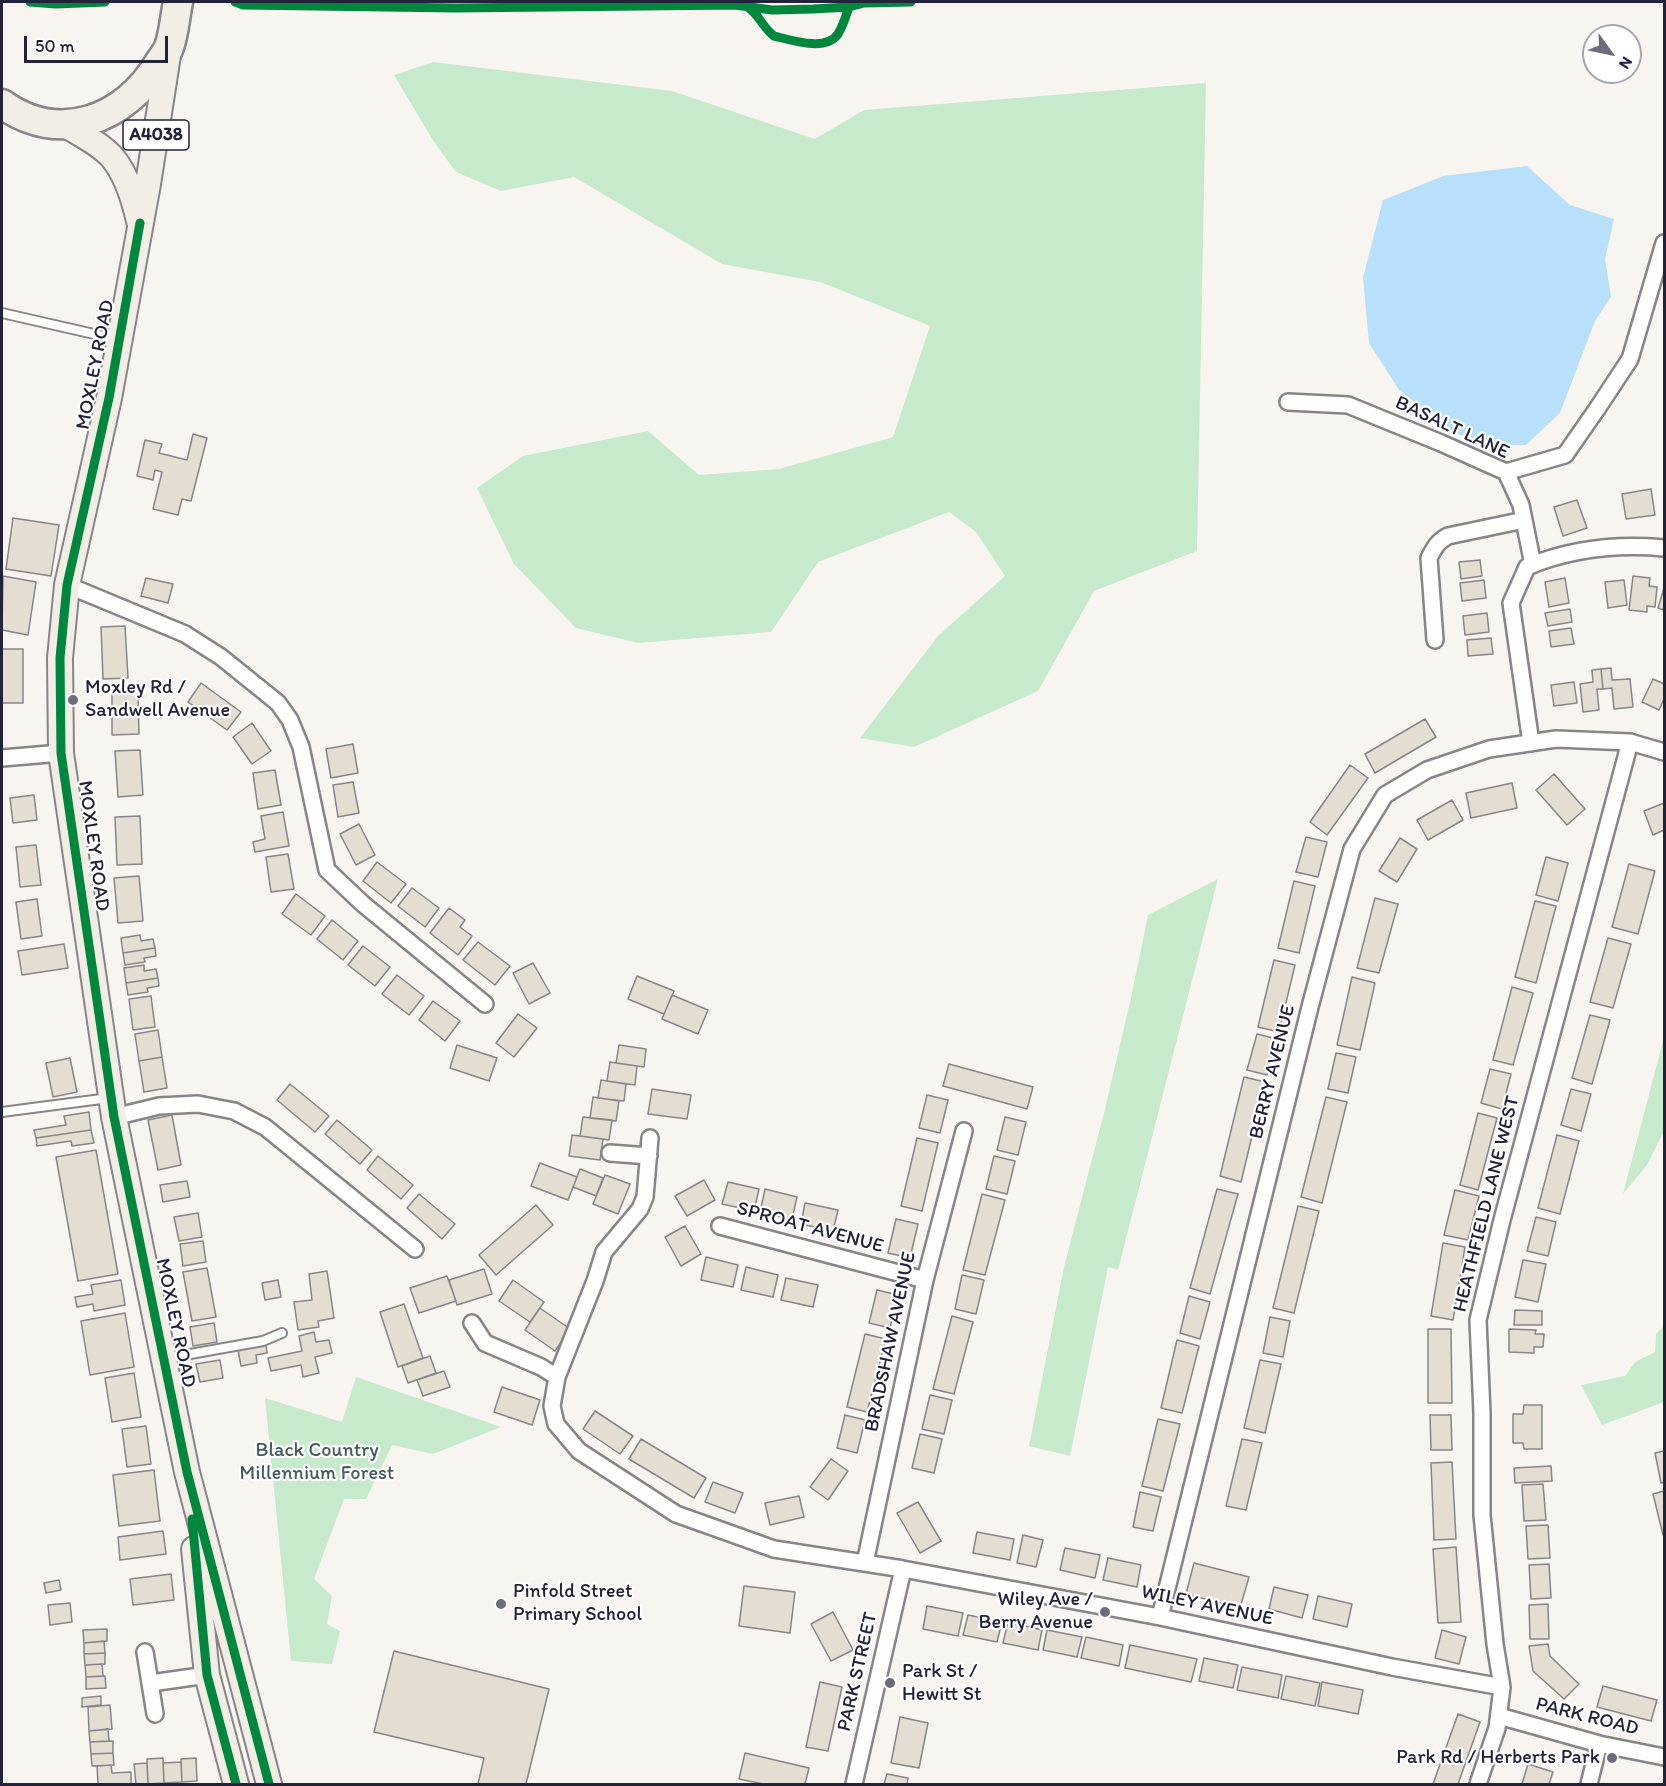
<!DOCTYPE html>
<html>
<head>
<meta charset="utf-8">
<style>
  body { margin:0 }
  #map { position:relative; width:1666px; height:1786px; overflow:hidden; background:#f8f5f0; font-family:Itim,sans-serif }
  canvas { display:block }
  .frame { position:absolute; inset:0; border:3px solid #22223b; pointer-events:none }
  .north { position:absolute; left:1582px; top:24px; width:60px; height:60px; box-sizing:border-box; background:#fff; border:2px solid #a7a7b1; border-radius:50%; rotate:123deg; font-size:16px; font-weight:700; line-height:24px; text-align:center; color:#22223b }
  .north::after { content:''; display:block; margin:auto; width:21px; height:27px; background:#6d6c7a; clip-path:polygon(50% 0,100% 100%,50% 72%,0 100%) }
  .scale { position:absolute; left:24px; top:36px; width:144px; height:27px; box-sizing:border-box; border:3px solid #22223b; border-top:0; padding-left:8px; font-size:18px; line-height:21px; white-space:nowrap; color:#22223b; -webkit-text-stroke:4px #fff; paint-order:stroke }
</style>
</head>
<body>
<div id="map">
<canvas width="1666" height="1786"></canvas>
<div class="frame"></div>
<div class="north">N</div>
<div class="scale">50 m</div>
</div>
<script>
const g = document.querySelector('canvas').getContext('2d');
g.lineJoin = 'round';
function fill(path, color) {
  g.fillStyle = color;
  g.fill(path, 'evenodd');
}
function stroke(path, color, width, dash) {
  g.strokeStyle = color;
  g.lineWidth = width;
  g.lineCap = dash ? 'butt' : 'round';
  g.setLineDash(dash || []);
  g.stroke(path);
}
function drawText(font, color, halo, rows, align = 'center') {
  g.font = font + ' Itim,sans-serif';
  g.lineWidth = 4.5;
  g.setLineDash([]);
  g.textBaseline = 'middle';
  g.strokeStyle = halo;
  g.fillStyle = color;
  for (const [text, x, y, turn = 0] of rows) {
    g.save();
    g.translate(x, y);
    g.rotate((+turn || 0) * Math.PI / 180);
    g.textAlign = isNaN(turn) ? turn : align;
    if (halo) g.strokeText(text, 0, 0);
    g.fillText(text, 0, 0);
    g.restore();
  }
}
fill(new Path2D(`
  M433 62 672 91 815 139 864 110 1206 83 1197 551 1094 591 1038 691 914 747 860 738 938 636 1005 576 976 532 949 512 818 562 771 632 638 643 576 628 514 564 477 488 523 456 648 431 699 475 779 469 893 437 930 326 820 282 722 264 574 177 501 191 456 172 434 142 394 75Z
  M1218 879 1118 1270 1108 1267 1070 1456 1029 1446 1064 1267 1104 1113 1131 998 1148 915Z
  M1664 1037V1131L1647 1165 1623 1194Z
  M1664 1326V1402L1602 1425 1581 1385 1625 1376 1635 1362 1655 1352 1656 1334Z
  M356 1377 501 1427 433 1454 392 1445 366 1499H344L314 1579 332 1596 327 1624 340 1631 332 1664 291 1661 265 1398 342 1422Z`), '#c6eacb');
fill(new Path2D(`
  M1527 166 1570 205 1614 219 1605 259 1611 297 1595 321 1560 413 1526 445H1502L1452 433 1399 390 1369 343 1363 278 1383 200 1443 176Z`), '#b9e0fa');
const building = new Path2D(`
  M193 434 207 438 191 501 182 499 178 515 153 509 162 472 155 470 153 480 137 476 145 440 162 444 159 453 187 460Z
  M1651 489 1655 515 1626 519 1622 494Z
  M1577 500 1587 528 1563 536 1554 507Z
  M13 518 59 525 51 576 6 569Z
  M1480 560 1482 576 1461 579 1459 562Z
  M3 576 36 582 28 635 2 630Z
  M1633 576 1650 578 1649 586 1657 587 1655 607 1647 606V612L1629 610Z
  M146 578 173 584 168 603 141 596Z
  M1565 578 1569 603 1549 607 1545 582Z
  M1484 580 1486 598 1462 601 1460 583Z
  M1624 580 1627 605 1608 608 1605 582Z
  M1664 588V610L1658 608Z
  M1570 609 1572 622 1548 626 1545 613Z
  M1487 613 1489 632 1465 635 1463 616Z
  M125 626 128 678 103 679 101 627Z
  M1571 628 1574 644 1551 647 1549 631Z
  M1491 638 1493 654 1468 656 1467 640Z
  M2 649H23V703H2Z
  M1611 668 1612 680 1630 679 1633 707 1614 709 1612 688 1603 689 1601 669Z
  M1601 669 1603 689H1597L1599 710 1583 712 1580 684 1593 682 1592 670Z
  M1653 679 1664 684V699L1659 710 1642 702Z
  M1574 682 1577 703 1554 706 1551 685Z
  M201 683 241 712 227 730 188 702Z
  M112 691H138L139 734 112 735Z
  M1425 719 1436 737 1375 773 1365 754Z
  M252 723 271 751 252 764 233 737Z
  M353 744 358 773 331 778 326 749Z
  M140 750 143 795 118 797 115 751Z
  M1350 765 1368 778 1327 835 1310 822Z
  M275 770 281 805 258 809 253 773Z
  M1554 774 1585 809 1567 825 1536 790Z
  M353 782 359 813 338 817 333 785Z
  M1512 783 1517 808 1471 818 1466 793Z
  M34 795 37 820 13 823 10 798Z
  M1452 800 1463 820 1428 840 1417 820Z
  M1664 803V830L1653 835 1644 811Z
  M283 812 289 846 255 852 253 842 265 839 261 816Z
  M140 816 142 864 117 865 115 817Z
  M359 824 375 855 356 865 340 834Z
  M1306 837 1327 842 1318 877 1296 872Z
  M1400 838 1417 849 1397 882 1379 871Z
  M36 845 41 885 20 887 16 847Z
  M288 854 294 889 271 892 266 857Z
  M1546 857 1568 863 1558 901 1536 895Z
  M377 862 406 884 391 903 363 881Z
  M1629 864 1655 871 1638 934 1612 927Z
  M139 876 143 921 118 923 114 878Z
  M1294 881 1315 886 1299 953 1278 948Z
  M412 888 439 908 425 927 398 906Z
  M296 894 325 916 311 935 282 914Z
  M1375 898 1398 904 1379 973 1357 968Z
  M37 899 42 936 21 939 16 902Z
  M1535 901 1556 906 1536 983 1515 977Z
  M449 908 465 920 460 927 472 936 458 955 430 933Z
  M332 920 358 941 343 960 317 939Z
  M140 935 141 941 153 939 155 948 123 953 121 938Z
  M1608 938 1631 944 1613 1008 1590 1002Z
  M478 942 510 966 495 985 463 960Z
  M64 944 68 968 22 975 18 951Z
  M363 946 390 967 375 986 348 965Z
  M155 948 156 956 144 958 145 962 125 965 123 953Z
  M1274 960 1295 965 1279 1032 1258 1027Z
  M533 963 550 993 529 1004 513 973Z
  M144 965V971L156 969 158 978 126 983 124 968Z
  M397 975 424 996 409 1015 382 994Z
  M637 976 674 991 664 1014 628 999Z
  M1352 977 1375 983 1360 1050 1337 1045Z
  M158 978 159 986 147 988 148 992 128 995 126 983Z
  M1512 987 1533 993 1513 1065 1493 1060Z
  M672 995 708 1010 698 1034 662 1019Z
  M151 996 155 1027 133 1030 129 999Z
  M433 1001 460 1021 445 1041 419 1020Z
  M518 1014 537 1028 514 1057 496 1043Z
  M1590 1015 1610 1020 1592 1084 1572 1078Z
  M158 1030 162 1057 139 1061 135 1034Z
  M1257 1034 1277 1039 1267 1075 1247 1070Z
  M457 1045 497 1058 489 1081 450 1068Z
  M619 1045 646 1049 644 1067 616 1063Z
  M1336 1053 1356 1057 1348 1093 1328 1089Z
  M162 1057 167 1088 144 1092 139 1061Z
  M70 1058 77 1092 53 1097 46 1063Z
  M610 1062 637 1066 635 1085 607 1081Z
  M949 1064 1033 1087 1027 1109 943 1086Z
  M1490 1069 1511 1074 1502 1109 1481 1103Z
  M1244 1077 1265 1082 1241 1182 1220 1176Z
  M601 1080 626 1084 624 1101 598 1098Z
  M290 1084 329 1116 315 1132 277 1100Z
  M652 1089 691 1095 687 1119 648 1114Z
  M1571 1089 1591 1094 1581 1131 1561 1125Z
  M927 1095 948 1100 940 1133 919 1128Z
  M593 1097 619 1101 616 1121 590 1118Z
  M1326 1097 1347 1102 1322 1203 1301 1197Z
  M89 1112 91 1130 36 1138 34 1130 66 1125 64 1116Z
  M1478 1113 1497 1118 1478 1190 1460 1185Z
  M172 1115 181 1165 158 1170 148 1120Z
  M583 1117 612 1120 609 1140 580 1136Z
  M1005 1117 1026 1122 1018 1155 997 1150Z
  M337 1120 372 1150 360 1164 325 1134Z
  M91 1130 94 1143 72 1146 71 1141 37 1146 36 1138Z
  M572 1135 603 1139 600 1160 569 1156Z
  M1557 1135 1579 1141 1560 1214 1538 1208Z
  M917 1138 938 1143 922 1211 901 1206Z
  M96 1150 118 1274 78 1281 56 1157Z
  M378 1156 413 1185 401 1199 367 1170Z
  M994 1156 1015 1161 1007 1194 986 1189Z
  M540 1163 577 1177 568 1200 531 1186Z
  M580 1169 603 1178 596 1196 573 1187Z
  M605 1175 630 1184 618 1214 593 1204Z
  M704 1180 715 1200 687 1216 675 1196Z
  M187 1181 190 1197 163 1202 160 1185Z
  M728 1182 759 1189 754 1211 722 1204Z
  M765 1189 797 1197 792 1219 760 1212Z
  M1217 1189 1238 1194 1210 1294 1190 1288Z
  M1455 1190 1479 1196 1468 1240 1444 1235Z
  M419 1194 455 1224 442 1239 407 1208Z
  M982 1194 1005 1200 985 1275 963 1270Z
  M805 1203 838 1210 833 1231 801 1224Z
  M536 1205 553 1225 496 1275 479 1255Z
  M1298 1206 1319 1211 1294 1313 1273 1308Z
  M198 1213 202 1237 179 1241 174 1217Z
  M1536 1217 1556 1222 1548 1256 1527 1251Z
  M896 1219 918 1224 910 1258 888 1253Z
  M685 1226 701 1254 681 1266 665 1237Z
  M203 1241 206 1262 183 1266 180 1244Z
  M1443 1243 1465 1247 1453 1320 1431 1316Z
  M706 1257 738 1265 733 1287 701 1280Z
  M1523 1260 1546 1264 1538 1302 1515 1297Z
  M746 1267 778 1275 773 1297 741 1290Z
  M207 1268 216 1317 192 1321 183 1272Z
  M484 1269 492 1294 457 1305 449 1280Z
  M327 1271 334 1318 318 1321 319 1327 298 1330 294 1302 312 1300 309 1274Z
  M962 1275 984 1280 976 1314 955 1309Z
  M447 1276 456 1301 419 1313 410 1288Z
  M786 1278 818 1285 813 1307 781 1300Z
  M121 1280 125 1305 94 1311 93 1304 77 1307 75 1297 93 1294 91 1285Z
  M278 1280 281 1297 265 1300 262 1283Z
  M513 1280 544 1302 530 1322 499 1301Z
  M877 1290 898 1295 890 1328 869 1323Z
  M1189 1296 1210 1302 1200 1339 1180 1333Z
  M404 1304 423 1358 398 1367 380 1312Z
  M540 1308 570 1329 555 1351 525 1330Z
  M1515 1310 1542 1311V1325H1514Z
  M125 1313 134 1367 90 1375 81 1321Z
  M952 1316 973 1322 954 1394 933 1389Z
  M1270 1317 1290 1321 1283 1357 1263 1353Z
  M214 1323 217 1342 193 1346 190 1327Z
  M1428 1329H1451L1452 1403H1428Z
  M1509 1329 1536 1330 1535 1334H1544L1543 1347H1534V1353L1509 1352Z
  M314 1332 316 1342 329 1340 332 1353 315 1357 319 1373 303 1377 301 1365 271 1371 268 1358 302 1351 299 1336Z
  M865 1334 886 1339 867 1412 847 1407Z
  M1177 1340 1199 1346 1182 1413 1161 1408Z
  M266 1345 267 1353 256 1355 257 1363 241 1366 238 1350Z
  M430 1356 436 1373 408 1383 402 1366Z
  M220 1360 223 1378 200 1382 196 1364Z
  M1260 1360 1281 1364 1265 1433 1244 1428Z
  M444 1371 450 1387 423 1396 417 1380Z
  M134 1373 141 1417 112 1422 105 1378Z
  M502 1387 540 1400 532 1425 494 1412Z
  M930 1395 952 1400 944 1434 922 1429Z
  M1524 1405H1542V1449H1524L1523 1443H1513V1414H1523Z
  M595 1411 633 1436 620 1454 583 1429Z
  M845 1415 865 1420 857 1453 837 1448Z
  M1430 1415H1451L1452 1450H1431Z
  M1158 1419 1180 1424 1163 1491 1142 1486Z
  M146 1426 151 1464 127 1467 122 1429Z
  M920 1434 942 1439 934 1473 912 1468Z
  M641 1439 706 1478 694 1498 629 1459Z
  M1242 1439 1262 1443 1246 1510 1226 1506Z
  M1664 1451V1482L1661 1483 1655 1453Z
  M831 1459 848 1471 828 1500 810 1487Z
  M1452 1462 1456 1539 1434 1540 1431 1463Z
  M1551 1466 1552 1481 1515 1483 1514 1468Z
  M154 1470 160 1521 119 1526 113 1475Z
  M713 1482 743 1493 735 1513 705 1502Z
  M1543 1484 1546 1520 1524 1521 1522 1485Z
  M1664 1491V1535H1663L1653 1494Z
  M1140 1492 1161 1497 1153 1531 1133 1527Z
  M799 1496 804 1517 770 1525 765 1503Z
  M918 1502 941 1541 920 1553 897 1513Z
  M1548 1525 1550 1558 1528 1559 1526 1526Z
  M163 1531 166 1554 120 1560 118 1537Z
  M977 1532 1014 1539 1010 1560 973 1553Z
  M1023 1535 1043 1540 1036 1567 1017 1563Z
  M1456 1547 1461 1622 1438 1623 1433 1549Z
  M1065 1548 1100 1555 1095 1578 1060 1570Z
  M1108 1558 1141 1565 1137 1587 1103 1580Z
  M1194 1563 1249 1577 1240 1608 1186 1594Z
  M1549 1564 1551 1598 1531 1599 1529 1565Z
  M171 1574 174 1600 133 1605 130 1579Z
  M59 1580 61 1590 46 1593 44 1583Z
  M744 1586 795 1592 790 1633 739 1626Z
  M1274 1587 1308 1595 1302 1618 1269 1609Z
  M1318 1596 1352 1604 1347 1627 1313 1619Z
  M70 1603 72 1622 50 1625 48 1605Z
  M1548 1604 1549 1639H1530L1529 1605Z
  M927 1606 963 1613 958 1636 923 1629Z
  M833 1612 853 1650 831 1661 811 1624Z
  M968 1615 1002 1622 997 1642 963 1635Z
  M1008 1622 1042 1630 1038 1650 1003 1643Z
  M107 1629V1641L84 1643 83 1630Z
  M1047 1630 1082 1637 1077 1657 1043 1650Z
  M1442 1630 1466 1637 1459 1664 1435 1658Z
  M1086 1637 1123 1645 1119 1666 1081 1658Z
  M104 1641 105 1653 84 1654V1643Z
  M1548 1644 1550 1656 1579 1684 1564 1699 1533 1671 1529 1646Z
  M1130 1645 1197 1659 1191 1682 1125 1668Z
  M394 1651 549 1689 526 1784H478L484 1758 374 1732Z
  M105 1653V1664L85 1665 84 1654Z
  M1204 1658 1238 1665 1233 1688 1199 1681Z
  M102 1664 103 1676 86 1677 85 1665Z
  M1242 1667 1282 1675 1278 1698 1237 1690Z
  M105 1676 106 1688 86 1689V1677Z
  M1286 1676 1320 1683 1315 1706 1281 1699Z
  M820 1682 842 1687 828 1751 806 1747Z
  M1322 1682 1363 1690 1358 1714 1318 1706Z
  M1603 1686 1657 1700 1651 1721 1597 1707Z
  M101 1696V1705L82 1707V1698Z
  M110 1705 112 1729 89 1731 88 1707Z
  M1458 1714 1480 1722 1458 1784H1433Z
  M900 1717 928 1723 919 1768 891 1763Z
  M108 1729 109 1741 90 1742 89 1731Z
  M113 1741V1753L91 1754 90 1742Z
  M113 1753 114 1765 92 1766 91 1754Z
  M745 1753 809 1768 805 1784H763L739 1779Z
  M163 1758 164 1783 148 1784 147 1759Z
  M196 1758 197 1781 182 1782 181 1759Z
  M181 1762 182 1782 164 1783 163 1763Z
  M147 1763 148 1784H136L134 1764Z
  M1528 1764 1553 1772 1549 1784H1522Z
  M111 1765 112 1773 131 1772V1784H98L97 1766Z
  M887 1774 908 1778 907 1784H884Z`);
fill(building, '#e4ddd2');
stroke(building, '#878588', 1.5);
const lane = new Path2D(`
  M2 313 116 339
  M2 1112 109 1098
  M168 1358 263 1341 282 1333`);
const street = new Path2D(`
  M1288 402 1348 405 1441 443 1506 472 1521 505 1533 565
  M1506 472 1565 455 1597 409 1630 359 1664 243
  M67 585 185 634 221 657 278 703 290 720 301 747 327 870 363 904 485 1004
  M1435 640 1429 558C1434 548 1438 541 1448 536L1524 520
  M1531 743 1511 603 1527 567C1570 549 1619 544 1664 548
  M2 758 61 753
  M114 1117 159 1106 198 1104 234 1111 265 1127 415 1249
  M650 1138 645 1197 640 1209 604 1252 595 1281 557 1377 552 1406 556 1424 579 1451 676 1514 774 1549 903 1569 1160 1617 1392 1667 1502 1687
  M610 1153 649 1156
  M720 1226 925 1280
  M472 1323 485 1343 541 1367 557 1377
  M865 1563 925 1280 964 1131
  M1160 1617 1310 1007 1352 849 1385 795 1427 770 1489 749 1556 739 1630 742 1664 752
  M145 1652 155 1714
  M151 1683 207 1675
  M1499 1716 1599 1744 1664 1757
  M854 1784 903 1569
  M1478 1784 1497 1728 1502 1687 1495 1644 1482 1515V1413L1478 1320 1502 1220 1630 742
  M1589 1784 1599 1744`);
const primary = new Path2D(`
  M169 49 148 184 109 398 67 585 60 658 61 753 114 1117 187 1472 269 1784
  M65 125C81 134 100 144 112 157 127 175 134 199 139 221
  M194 1549 207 1675 236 1784`);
const highway = new Path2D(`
  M2 104C59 145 125 120 159 63 162 58 167 53 169 47 174 34 175 16 178 2`);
stroke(lane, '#878588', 12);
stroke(street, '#878588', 20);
stroke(primary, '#878588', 28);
stroke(highway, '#878588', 33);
stroke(lane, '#fefefd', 8);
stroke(street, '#fefefd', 15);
stroke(primary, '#f2ede5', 24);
stroke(highway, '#f2ede5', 28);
stroke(new Path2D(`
  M30 2 56 4 105 2
  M235 2 243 5 456 8 735 5 772 10 813 9 849 7 864 3 911 2
  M749 8C760 16 763 28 774 36 791 40 826 52 838 34 843 26 846 16 849 7
  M140 223 109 398 67 585 60 658 61 753 114 1117 187 1472 269 1784
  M192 1519 207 1675 236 1784`), '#00873e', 9);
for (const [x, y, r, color] of [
  [73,700,6,"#6d6c7a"],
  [501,1604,6,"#6d6c7a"],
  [1105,1612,6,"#6d6c7a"],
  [890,1683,6,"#6d6c7a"],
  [1612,1758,6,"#6d6c7a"]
]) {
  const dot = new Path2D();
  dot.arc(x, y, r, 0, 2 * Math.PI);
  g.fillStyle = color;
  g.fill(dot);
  stroke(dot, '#fff', 2);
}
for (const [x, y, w] of [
  [156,135,66]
]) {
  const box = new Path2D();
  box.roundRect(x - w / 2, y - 15, w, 30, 4.5);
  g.fillStyle = '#fff';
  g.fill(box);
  stroke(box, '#22223b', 1.5);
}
drawText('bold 18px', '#22223b', null, [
  ["A4038",156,135]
]);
drawText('20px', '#22223b', '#fff', [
  ["MOXLEY ROAD",96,365,-79],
  ["BASALT LANE",1452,428,25],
  ["MOXLEY ROAD",93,846,82],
  ["BERRY AVENUE",1273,1072,-76],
  ["HEATHFIELD LANE WEST",1487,1204,-76],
  ["SPROAT AVENUE",810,1228,15],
  ["MOXLEY ROAD",175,1323,78],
  ["BRADSHAW AVENUE",891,1342,-78],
  ["WILEY AVENUE",1207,1606,12],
  ["PARK STREET",858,1672,-77],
  ["PARK ROAD",1587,1717,14]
]);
drawText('20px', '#22223b', '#fff', [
  ["Moxley Rd /",85,688],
  ["Sandwell Avenue",85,711],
  ["Pinfold Street",513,1592],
  ["Primary School",513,1615],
  ["Wiley Ave /",1093,1600,"right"],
  ["Berry Avenue",1093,1623,"right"],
  ["Park St /",902,1672],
  ["Hewitt St",902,1695],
  ["Park Rd / Herberts Park",1600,1758,"right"]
], 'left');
drawText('20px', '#475b5d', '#fff', [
  ["Black Country",317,1451],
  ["Millennium Forest",317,1474]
]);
</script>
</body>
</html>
